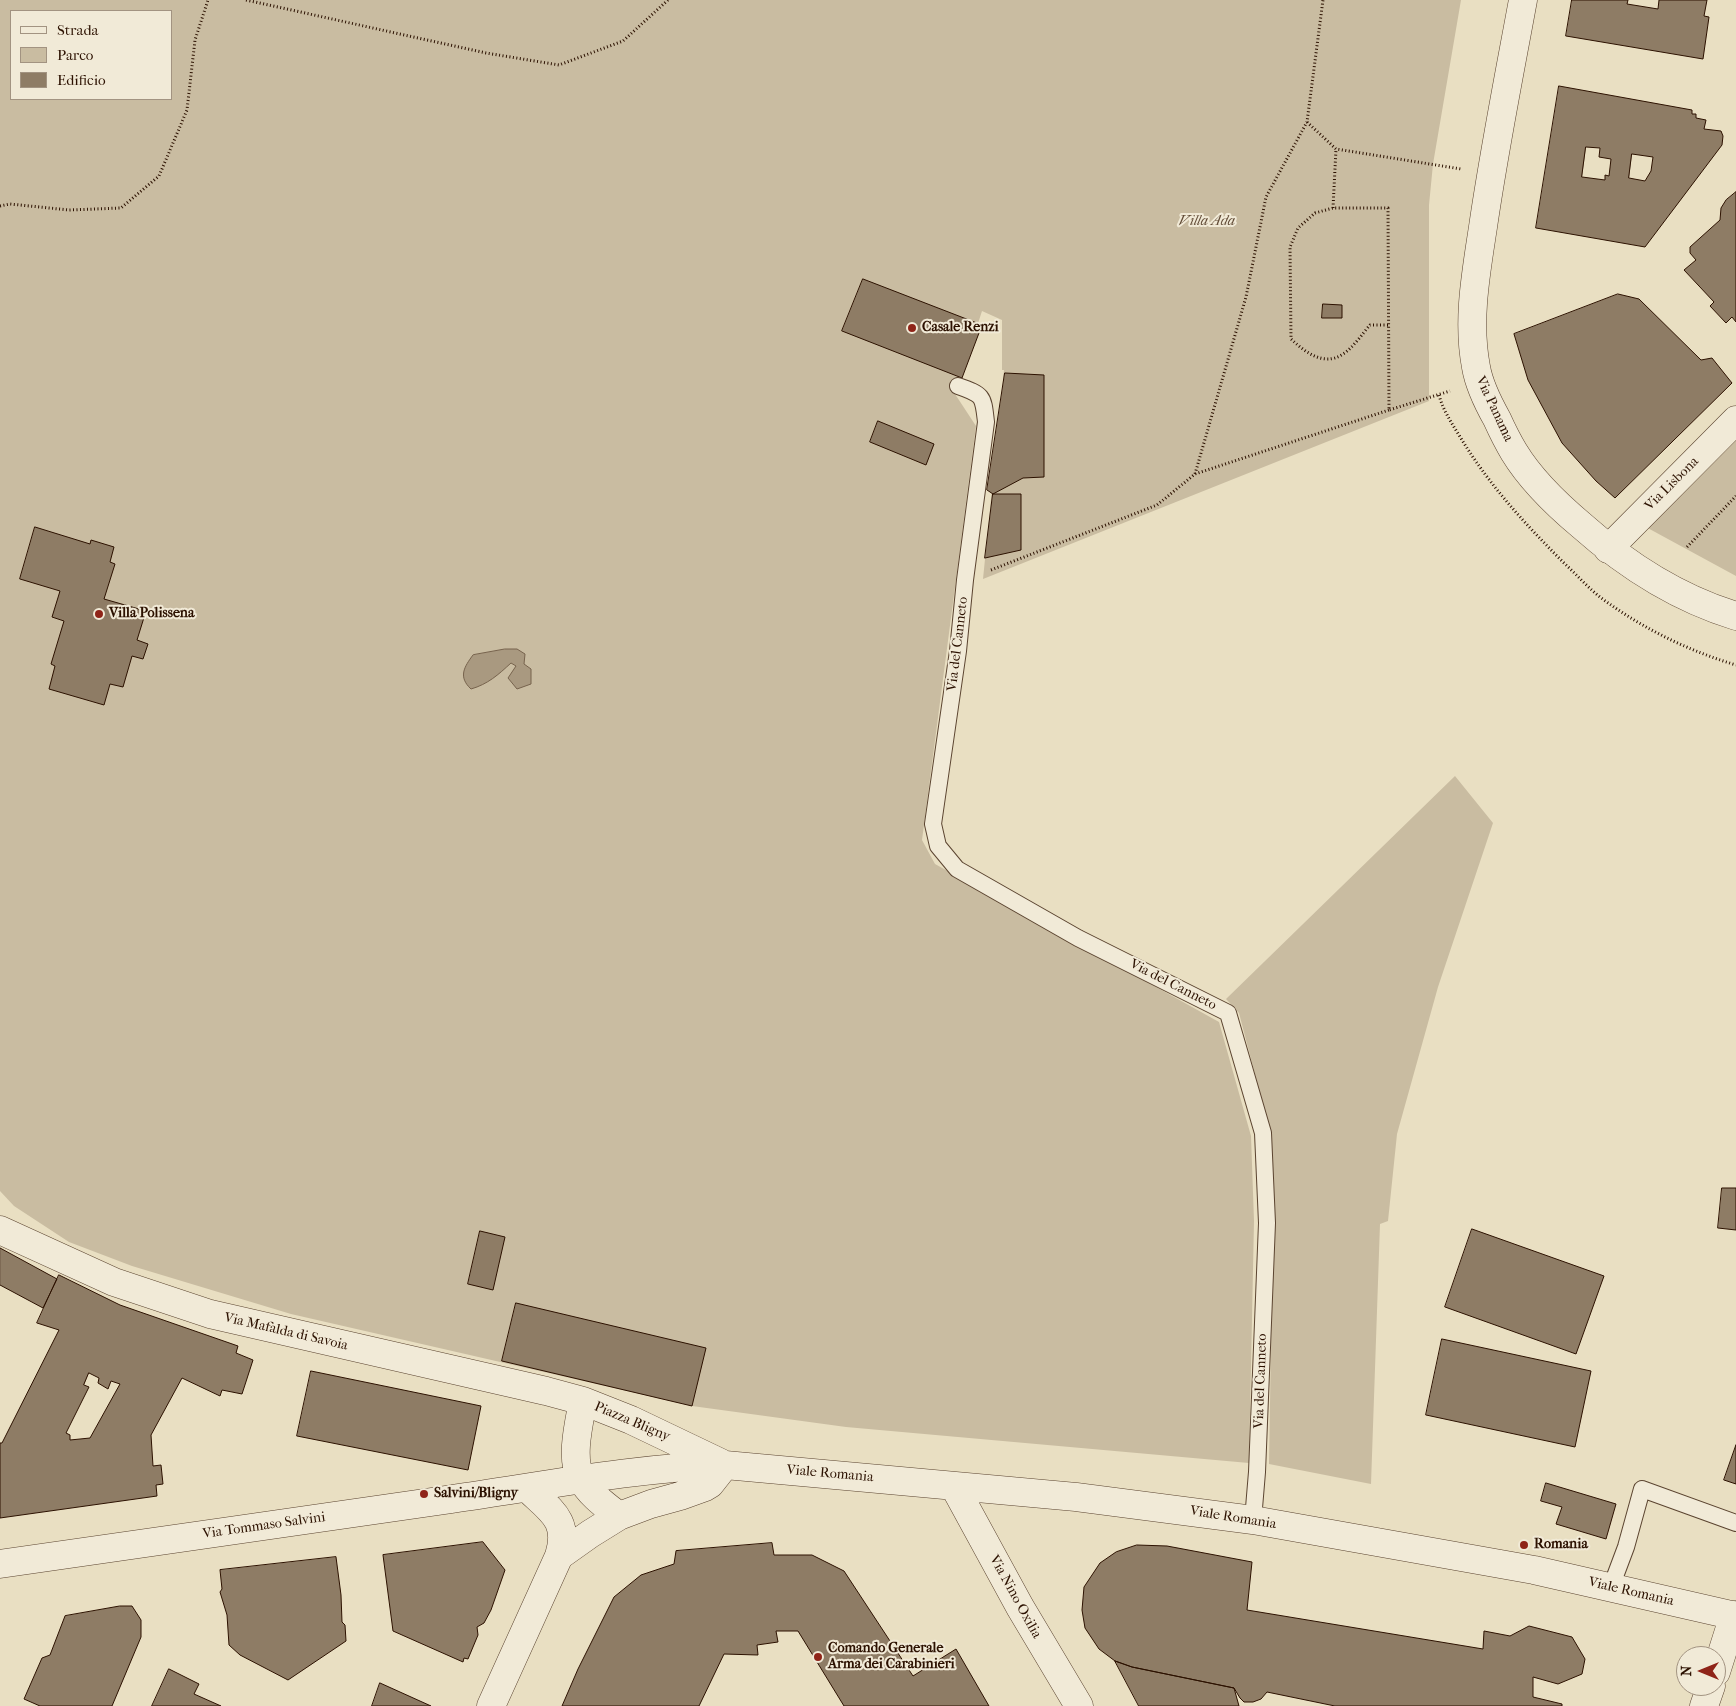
<!DOCTYPE html>
<html>
<head>
<meta charset="utf-8">
<style>
  body { margin:0 }
  #map { position:relative; width:1736px; height:1706px; overflow:hidden; background:#e9dfc2; font-family:"IM FELL French Canon",serif }
  canvas { display:block }
  .legend { position:absolute; left:10px; top:10px; width:162px; height:90px; box-sizing:border-box; background:#f1ead7; border:1px solid #a29381; margin:0; padding:6px 9px; list-style:none; font-size:15px; color:#2c1100 }
  .legend li { display:flex; align-items:center; gap:10px; height:25px }
  .legend b { width:25px; border:1px solid #a29381 }
  .north { position:absolute; left:1676px; top:1646px; width:50px; height:50px; box-sizing:border-box; background:#f1ead7; border:1px solid #a29381; border-radius:50%; rotate:270deg; font-size:14px; font-weight:700; line-height:20px; text-align:center; color:#2c1100 }
  .north::after { content:''; display:block; margin:auto; width:18px; height:22px; background:#8f2418; clip-path:polygon(50% 0,100% 100%,50% 72%,0 100%) }
</style>
</head>
<body>
<div id="map">
<canvas width="1736" height="1706"></canvas>
<ul class="legend">
<li><b style="height:6px;background:#f1ead7"></b>Strada</li>
<li><b style="height:14px;background:#c9bca1"></b>Parco</li>
<li><b style="height:14px;background:#8e7c65"></b>Edificio</li>
</ul>
<div class="north">N</div>
</div>
<script>
const g = document.querySelector('canvas').getContext('2d');
g.lineJoin = 'round';
function fill(path, color) {
  g.fillStyle = color;
  g.fill(path, 'evenodd');
}
function stroke(path, color, width, dash) {
  g.strokeStyle = color;
  g.lineWidth = width;
  g.lineCap = dash ? 'butt' : 'round';
  g.setLineDash(dash || []);
  g.stroke(path);
}
function drawText(font, color, halo, rows, align = 'center') {
  g.font = font + ' "IM FELL French Canon",serif';
  g.lineWidth = 4;
  g.setLineDash([]);
  g.textBaseline = 'middle';
  g.strokeStyle = halo;
  g.fillStyle = color;
  for (const [text, x, y, turn = 0] of rows) {
    g.save();
    g.translate(x, y);
    g.rotate((+turn || 0) * Math.PI / 180);
    g.textAlign = isNaN(turn) ? turn : align;
    if (halo) g.strokeText(text, 0, 0);
    g.fillText(text, 0, 0);
    g.restore();
  }
}
fill(new Path2D(`
  M0 0H1461L1433 164 1429 205V401L983 579 1004 370H1002V320L982 311 955 394 976 426 922 840 935 864 1219 1022 1251 1136 1254 1221 1249 1463 846 1427 692 1406 291 1314 132 1266 69 1242 14 1206 0 1191ZM11 11H171V99H11Z
  M1736 436V576L1644 526Z
  M1455 776 1493 823 1438 987 1397 1134 1388 1221 1380 1224 1371 1484 1269 1464 1273 1223 1270 1132 1239 1013 1226 999Z`), '#c9bca1');
const water = new Path2D(`
  M505 649H517L525 654 524 664 531 669V684L517 689 508 678 516 666 511 663C498 675 488 684 471 689 458 677 464 667 473 655Z`);
fill(water, '#a99980');
stroke(water, '#77634d', 1);
const building = new Path2D(`
  M1572 0H1628L1627 4 1658 9 1659 0H1707L1704 16 1709 17 1703 59 1566 36Z
  M1559 86 1692 110V114H1696V118L1706 120 1704 129 1721 131 1723 136 1722 145 1645 247 1536 228ZM1586 147 1600 148 1599 157 1611 159 1609 176 1605 175V180L1582 177ZM1632 154 1653 157 1651 171 1645 181 1629 178Z
  M1736 192V322L1732 317 1726 323 1710 306 1714 302 1684 270 1696 260 1690 253V247L1720 220 1721 208 1726 200Z
  M863 279 982 325 962 378 842 331Z
  M1618 294 1639 299 1701 360 1712 358 1732 383 1615 498 1596 481 1562 443 1528 380 1514 334Z
  M1323 304 1342 305V318H1322Z
  M1005 373 1044 375V477L1023 478 993 494 987 490Z
  M878 421 934 444 926 465 870 442Z
  M993 494H1021V550L985 558Z
  M35 527 90 544 91 540 114 547 110 562 115 564 104 599 146 611 137 640 148 644 143 659 132 656 123 687 110 684 104 705 49 689 55 666 51 664 64 621 52 617 60 591 20 579Z
  M1722 1188H1736V1230L1718 1228Z
  M1472 1229 1604 1276 1576 1354 1445 1307Z
  M480 1231 505 1237 493 1290 468 1284Z
  M0 1248 57 1279 43 1308 0 1285Z
  M59 1275 120 1305 238 1346 236 1353 253 1360 242 1394 222 1390 220 1396 182 1378 151 1435 153 1466 161 1465 163 1484 156 1485 157 1496 0 1518V1443H2L59 1330 37 1323ZM89 1373 99 1378 98 1383 108 1389 111 1381 120 1384 90 1438 70 1440V1435L66 1433 89 1387 84 1385Z
  M516 1303 706 1348 692 1406 502 1361Z
  M1442 1339 1591 1371 1575 1447 1426 1415Z
  M311 1371 481 1406 468 1470 297 1436Z
  M1736 1445V1484L1724 1480Z
  M1546 1483 1616 1504 1606 1539 1556 1524 1562 1507 1541 1501Z
  M483 1542 505 1570 491 1610 484 1623 477 1627 478 1635 468 1659 464 1658 463 1662 393 1631 383 1555Z
  M772 1543 774 1555H812L844 1571 913 1676 956 1649 989 1706H844L798 1631H776L778 1642 757 1645 758 1655 724 1654 699 1706H562L578 1669 614 1597 641 1575 674 1564 676 1551Z
  M1137 1545 1167 1546 1252 1562 1247 1610 1483 1649 1484 1631 1510 1636 1529 1626 1572 1637 1585 1659 1582 1674 1558 1684 1533 1677V1697L1562 1704V1706H1335L1267 1692 1261 1699 1253 1702H1244L1240 1698 1234 1688 1132 1667 1115 1661 1099 1649 1085 1628 1082 1610 1084 1587 1100 1563 1116 1552Z
  M336 1557 341 1595 342 1622 345 1625 346 1641 288 1680 240 1655 229 1645 227 1615 220 1592 222 1589 220 1570Z
  M120 1606H132L141 1620V1637L112 1706H40L24 1699 42 1658 50 1655 65 1616Z
  M1115 1661 1132 1667 1234 1688 1239 1706H1139Z
  M169 1669 199 1684 194 1694 221 1706H152Z
  M380 1683 431 1706H372Z`);
fill(building, '#8e7c65');
stroke(building, '#2c1100', 1);
const service = new Path2D(`
  M958 386C984 395 983 396 986 422L965 580 958 651 933 824 938 846 957 869 1078 938 1228 1013 1263 1133 1267 1223 1257 1472 1253 1520
  M1611 1587 1626 1547 1642 1489 1736 1523`);
const minor = new Path2D(`
  M1608 549 1736 420
  M0 1230 114 1282 210 1314 546 1391 583 1401 631 1420 721 1463
  M583 1401C579 1423 570 1459 581 1478 589 1494 606 1506 619 1516
  M954 1486 1020 1607 1079 1706
  M559 1556 590 1534 619 1516 651 1504 680 1496 705 1487 710 1484 725 1465
  M0 1564C151 1542 301 1521 452 1499 543 1486 633 1468 725 1465L1076 1497 1253 1520 1534 1570 1736 1616
  M1716 1672 1734 1615
  M491 1706 559 1556C570 1520 551 1511 527 1488
  M1704 1706 1711 1686`);
const tertiary = new Path2D(`
  M1523 0C1509 76 1494 151 1483 227 1476 273 1467 321 1476 367 1479 385 1488 403 1497 419 1502 430 1508 442 1514 452 1531 480 1556 504 1581 525 1626 565 1677 598 1736 616`);
stroke(service, '#5b4430', 18);
stroke(minor, '#5b4430', 29);
stroke(tertiary, '#5b4430', 29);
stroke(new Path2D(`
  M246 0 486 53 559 65 623 41 668 0
  M1307 122 1336 149 1461 169
  M0 206 10 204 69 210 121 208 159 176 187 110 195 40 208 0
  M1333 208 1336 149
  M1388 325H1370C1363 333 1352 349 1343 354 1324 367 1305 352 1291 339L1290 247 1298 228 1315 213 1333 208H1388L1389 410 1450 391
  M1439 395C1443 410 1451 422 1459 435 1488 484 1525 524 1565 564 1578 576 1590 590 1604 600 1644 629 1689 651 1736 665
  M1195 474 1246 297 1266 197 1307 122 1323 0
  M1687 547 1736 496
  M991 570 1157 505 1195 474 1389 410`), '#2c1100', 3, [1, 2.5]);
stroke(service, '#f1ead7', 16);
stroke(minor, '#f1ead7', 28);
stroke(tertiary, '#f1ead7', 28);
for (const [x, y, r, color] of [
  [912,328,5,"#8f2418"],
  [99,614,5,"#8f2418"],
  [424,1494,5,"#8f2418"],
  [1524,1545,5,"#8f2418"],
  [818,1657,5,"#8f2418"]
]) {
  const dot = new Path2D();
  dot.arc(x, y, r, 0, 2 * Math.PI);
  g.fillStyle = color;
  g.fill(dot);
  stroke(dot, '#f1ead7', 2);
}
drawText('italic 14px', '#634d38', '#f1ead7', [
  ["Villa Ada",1207,222]
]);
drawText('bold 14px', '#2c1100', '#f1ead7', [
  ["Casale Renzi",922,328],
  ["Villa Polissena",109,614],
  ["Salvini/Bligny",434,1494],
  ["Romania",1534,1545],
  ["Comando Generale",828,1649],
  ["Arma dei Carabinieri",828,1665]
], 'left');
drawText('14px', '#2c1100', '#f1ead7', [
  ["Via Panama",1494,409,65],
  ["Via Lisbona",1672,484,-45],
  ["Via del Canneto",958,644,-83],
  ["Via del Canneto",1173,985,27],
  ["Via Mafalda di Savoia",286,1332,13],
  ["Via del Canneto",1261,1381,-88],
  ["Piazza Bligny",632,1422,23],
  ["Viale Romania",830,1474,5],
  ["Viale Romania",1233,1518,9],
  ["Via Tommaso Salvini",264,1526,-8],
  ["Viale Romania",1631,1592,13],
  ["Via Nino Oxilia",1015,1597,61]
]);
</script>
</body>
</html>
